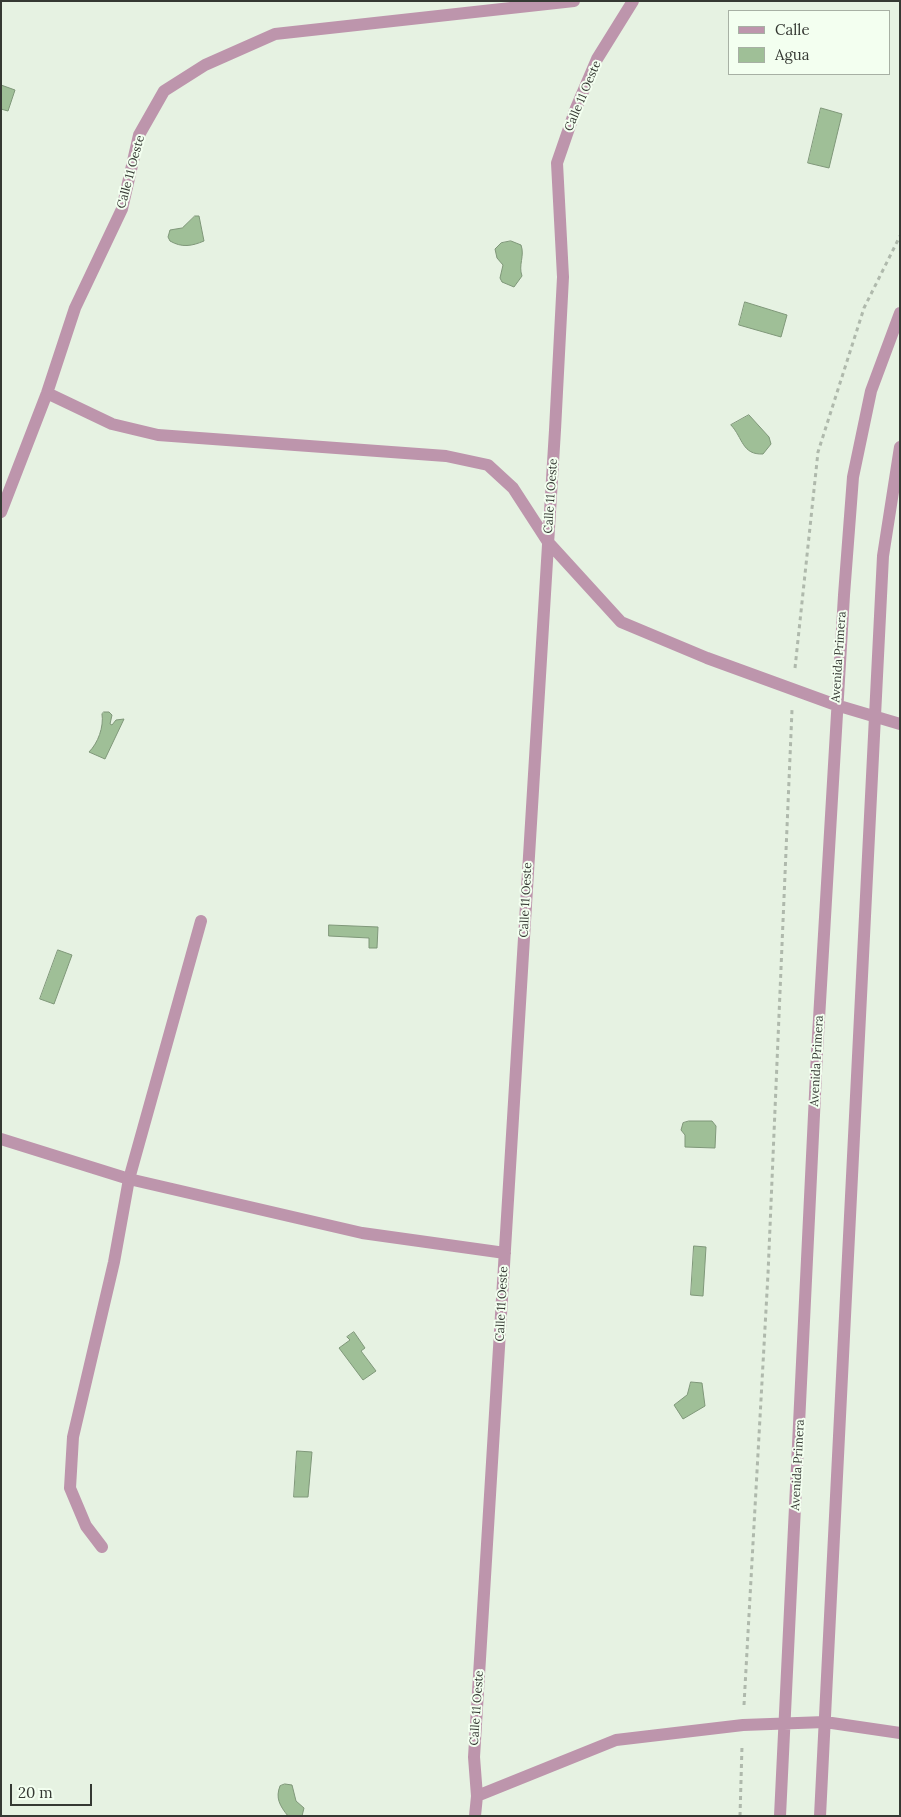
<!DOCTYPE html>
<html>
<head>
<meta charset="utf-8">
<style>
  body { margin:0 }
  #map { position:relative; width:901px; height:1817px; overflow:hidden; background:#e6f2e2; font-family:Lora,serif }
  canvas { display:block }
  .frame { position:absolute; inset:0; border:2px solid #353933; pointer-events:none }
  .legend { position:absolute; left:728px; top:10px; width:162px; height:65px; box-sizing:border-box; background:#f3fff0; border:1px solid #a7b0a4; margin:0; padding:6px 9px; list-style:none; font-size:15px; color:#353933 }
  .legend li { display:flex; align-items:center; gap:10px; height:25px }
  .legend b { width:25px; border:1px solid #a7b0a4 }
  .scale { position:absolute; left:10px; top:1784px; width:82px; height:22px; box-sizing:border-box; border:2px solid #353933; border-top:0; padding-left:6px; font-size:15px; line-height:18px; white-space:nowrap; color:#353933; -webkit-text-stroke:4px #f3fff0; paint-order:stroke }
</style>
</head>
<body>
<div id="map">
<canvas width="901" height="1817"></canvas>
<div class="frame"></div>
<ul class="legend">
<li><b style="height:6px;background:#bd95ac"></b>Calle</li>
<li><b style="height:14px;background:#9fbf97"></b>Agua</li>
</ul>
<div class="scale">20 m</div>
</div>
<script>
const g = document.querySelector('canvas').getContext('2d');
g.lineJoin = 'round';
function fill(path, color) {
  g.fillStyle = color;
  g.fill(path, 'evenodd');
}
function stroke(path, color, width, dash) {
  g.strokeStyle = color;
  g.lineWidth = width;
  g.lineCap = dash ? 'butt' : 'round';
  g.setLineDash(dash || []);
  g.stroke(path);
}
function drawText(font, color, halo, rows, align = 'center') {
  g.font = font + ' Lora,serif';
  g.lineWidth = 4;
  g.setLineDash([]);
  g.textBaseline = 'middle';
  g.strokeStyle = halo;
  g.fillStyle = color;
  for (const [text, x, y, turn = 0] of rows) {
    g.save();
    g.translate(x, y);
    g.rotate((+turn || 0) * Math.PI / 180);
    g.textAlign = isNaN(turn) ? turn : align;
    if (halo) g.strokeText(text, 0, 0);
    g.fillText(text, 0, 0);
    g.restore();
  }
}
const water = new Path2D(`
  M1 85 15 90 8 111 1 109Z
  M821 108 842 114 829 168 808 163Z
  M195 216H199L204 241C192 246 182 248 170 241L168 237 170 230 182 228Z
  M511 241 521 245C525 256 518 265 522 276L514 287 502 282 500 278 503 265 497 258 495 249 501 243Z
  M745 302 787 315 781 337 739 325Z
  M749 415 769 437 771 444 763 454C742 455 743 438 731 425Z
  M104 712H109L112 715 110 724 112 725 116 720 124 719 105 759 89 752C98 743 104 727 102 714Z
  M329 925 378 927 377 948H369V938L329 936Z
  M58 950 72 955 54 1004 40 999Z
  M689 1121H712L716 1126 715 1148 685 1147V1135L681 1130 683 1123Z
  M694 1246 706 1247 703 1296 691 1295Z
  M354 1332 365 1348 361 1351 376 1371 363 1380 339 1348 350 1340 347 1337Z
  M691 1382 702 1383 705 1406 683 1419 674 1405 687 1395Z
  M297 1451 312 1452 308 1497H294Z
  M285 1784 292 1785 296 1801 304 1808 302 1816H288C280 1806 275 1798 280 1786Z`);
fill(water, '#9fbf97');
stroke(water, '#7f9779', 1);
stroke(new Path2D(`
  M795 668 818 452 864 308 900 236
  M744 1705 768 1274 792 710
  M740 1816 742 1746`), '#afb9ac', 3, [4, 4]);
stroke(new Path2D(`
  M47 393 112 424 158 435 446 456 488 465 513 488 548 542 621 622 707 658 836 705 900 724
  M1 512 47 393 75 308 122 209 139 135 164 91 205 65 275 34 574 1
  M1 1139 129 1179 362 1233 505 1253
  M102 1547 86 1526 70 1488 73 1437 114 1262 129 1179 201 921
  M477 1796 616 1740 743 1725 825 1722 900 1733
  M475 1816 477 1796 474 1757 555 430 563 277 557 163 576 108 597 59 633 1
  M780 1816 817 1053 844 595 853 477 871 391 900 313
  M820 1816 883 556 900 447`), '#bd95ac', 12);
drawText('12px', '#353933', '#f3fff0', [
  ["Calle 11 Oeste",583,96,-67],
  ["Calle 11 Oeste",131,172,-75],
  ["Calle 11 Oeste",551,496,-86],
  ["Avenida Primera",839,657,-86],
  ["Calle 11 Oeste",526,900,-87],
  ["Avenida Primera",817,1061,-87],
  ["Calle 11 Oeste",502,1304,-87],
  ["Avenida Primera",798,1465,-87],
  ["Calle 11 Oeste",477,1708,-86]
]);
</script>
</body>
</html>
